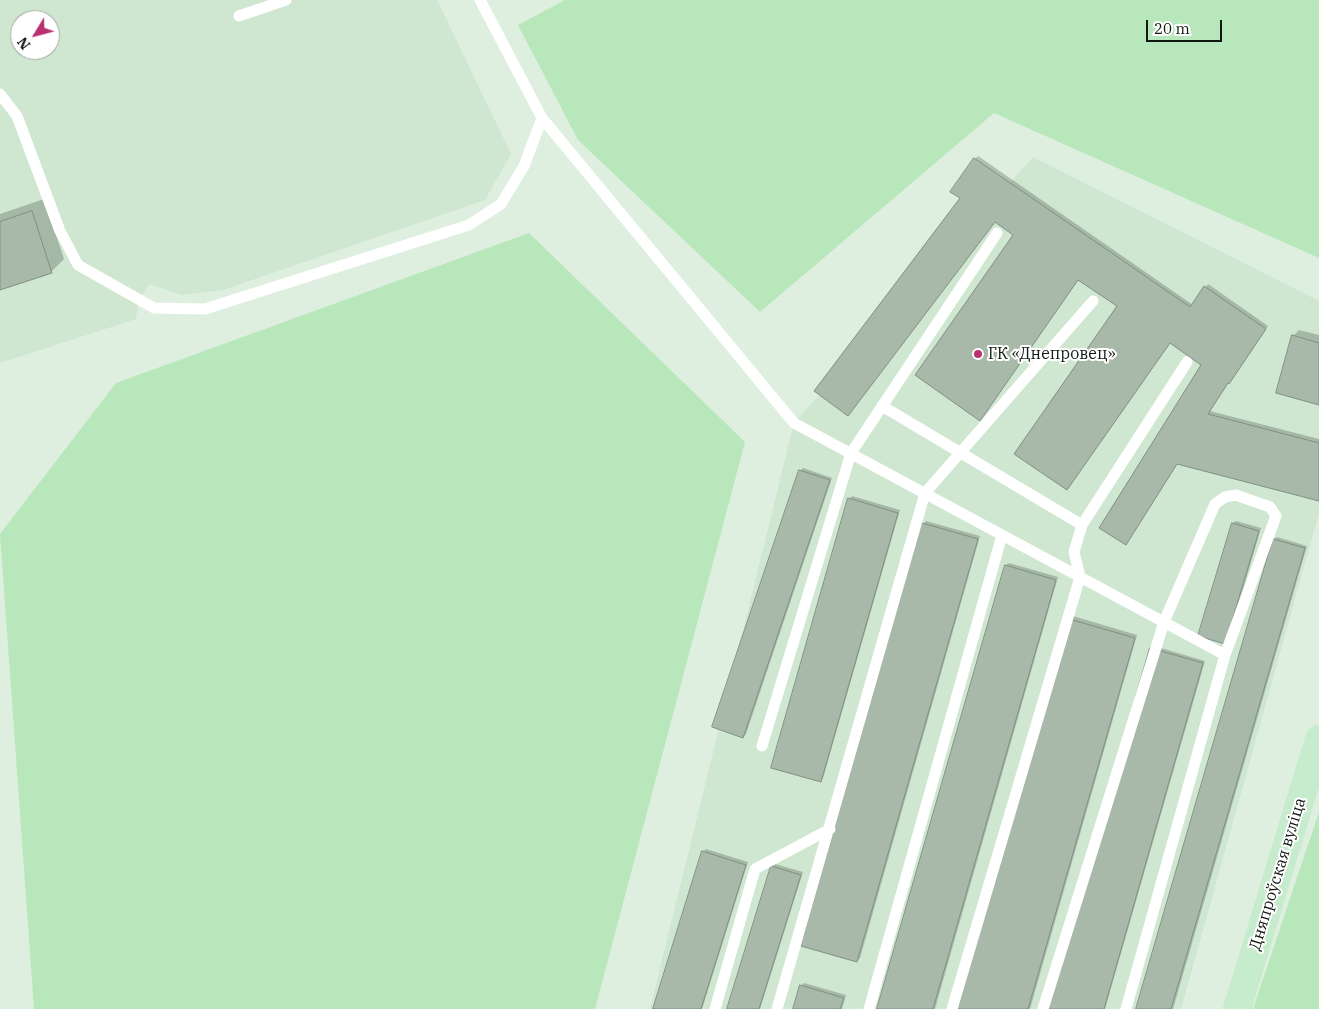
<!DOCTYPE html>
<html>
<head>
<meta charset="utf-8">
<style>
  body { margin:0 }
  #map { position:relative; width:1319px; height:1009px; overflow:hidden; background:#deefdf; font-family:"IBM Plex Serif",serif }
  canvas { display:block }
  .north { position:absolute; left:10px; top:10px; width:50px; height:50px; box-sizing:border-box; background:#fff; border:1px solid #a0a3a0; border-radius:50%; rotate:233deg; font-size:14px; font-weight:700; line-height:20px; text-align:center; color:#121812 }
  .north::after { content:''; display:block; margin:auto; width:18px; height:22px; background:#b8306f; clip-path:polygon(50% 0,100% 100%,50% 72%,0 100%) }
  .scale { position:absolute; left:1146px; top:20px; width:76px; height:22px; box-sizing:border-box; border:2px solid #121812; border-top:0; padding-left:6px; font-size:15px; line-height:18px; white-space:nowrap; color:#121812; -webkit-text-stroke:4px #fff; paint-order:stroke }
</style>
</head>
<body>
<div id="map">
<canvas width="1319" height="1009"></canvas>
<div class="north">N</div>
<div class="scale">20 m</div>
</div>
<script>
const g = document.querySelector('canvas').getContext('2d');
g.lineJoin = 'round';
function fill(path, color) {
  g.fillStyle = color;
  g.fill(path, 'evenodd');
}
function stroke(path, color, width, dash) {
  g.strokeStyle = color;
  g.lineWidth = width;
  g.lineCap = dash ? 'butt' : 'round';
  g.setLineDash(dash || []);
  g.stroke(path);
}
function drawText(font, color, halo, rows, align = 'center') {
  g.font = font + ' "IBM Plex Serif",serif';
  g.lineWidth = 4;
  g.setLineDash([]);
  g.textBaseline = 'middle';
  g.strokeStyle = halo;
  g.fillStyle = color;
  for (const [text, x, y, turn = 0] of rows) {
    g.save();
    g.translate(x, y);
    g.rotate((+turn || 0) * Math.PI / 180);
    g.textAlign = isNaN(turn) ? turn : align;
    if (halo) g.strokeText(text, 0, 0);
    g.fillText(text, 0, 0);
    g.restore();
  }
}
fill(new Path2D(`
  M0 0H437L511 154 485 200 223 290 181 295 150 284 139 299 136 319 0 363ZM20 20H50V50H20Z
  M1033 157 1319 301V513L1181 1009H650L794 423Z`), '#cfe6d0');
fill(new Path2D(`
  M565 0H1319V258L994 113 760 312 578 140 518 25Z
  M529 233 745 442 595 1009H34L0 534 116 383Z
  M1319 812V1009H1253Z`), '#b8e7bb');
fill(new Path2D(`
  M978 156 1193 305 1208 284 1268 326 1232 379 1228 381 1210 411 1319 439V499L1178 462 1126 543 1203 364 962 198 975 159Z
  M44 199 64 259 51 272 0 289V214Z
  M1299 330 1319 335V403L1293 336Z
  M803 468 832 478 746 734 743 737 800 471Z
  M852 496 900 510 823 778 820 781 849 499Z
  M926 521 980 536 860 958 857 961 923 524Z
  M1236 521 1261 528 1228 640 1233 523Z
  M1277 537 1307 546 1173 1009H1137L1274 539Z
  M1009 563 1058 577 935 1009H878L1006 565Z
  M1073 616 1137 635 1030 1009H958Z
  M1154 646 1205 661 1105 1009H1048Z
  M706 849 748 862 702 1009H654L703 852Z
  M775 864 803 872 760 1009H728L772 866Z
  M804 983 846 995 842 1009H794L801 986Z`), '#0003');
const building = new Path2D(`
  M974 158 1190 307 1204 286 1266 329 1229 384 1228 383 1208 414 1319 443V501L1177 464 1126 545 1099 528 1201 365 1170 343 1067 490 1014 454 1117 306 1078 280 980 421 915 375 1013 235 995 222 848 416 814 391 960 198 950 192Z
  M32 211 52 273 0 290V222Z
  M1292 335 1319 343V405L1276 393Z
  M799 470 830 480 743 738 712 727Z
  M848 498 898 513 821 782 771 768Z
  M922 523 978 539 857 962 801 946Z
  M1232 523 1259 531 1225 644 1198 636Z
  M1273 539 1305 548 1171 1009H1136Z
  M1005 565 1056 580 933 1009H877Z
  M1069 619 1135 638 1028 1009H957Z
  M1150 648 1203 663 1104 1009H1046Z
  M702 851 746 865 701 1009H653Z
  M771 866 801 875 759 1009H727Z
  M800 985 844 998 840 1009H793Z`);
fill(building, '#a9b9a9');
stroke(building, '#809081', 1);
stroke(new Path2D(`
  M239 16 286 0
  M0 94 17 116 60 231 78 265 154 308 205 309 469 225 501 204 524 166 542 118 480 0
  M542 118 794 423 1225 655
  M882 406 1082 525
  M762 746 851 453 997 233
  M715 1009 755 869 830 829
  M777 1009 925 493 1093 301
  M869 1009 1002 535
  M952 1009 1080 577 1074 552 1082 525 1187 362
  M1043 1009 1164 622 1215 504 1225 497 1236 495 1270 507 1276 516 1225 655 1126 1009`), '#fff', 11);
stroke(new Path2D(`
  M1237 1009 1319 739`), '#c7ebcd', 28);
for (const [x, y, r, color] of [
  [978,354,5,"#b8306f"]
]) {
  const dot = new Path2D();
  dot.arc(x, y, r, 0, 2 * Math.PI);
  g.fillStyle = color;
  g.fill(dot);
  stroke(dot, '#fff', 2);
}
drawText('16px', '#121812', '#fff', [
  ["ГК «Днепровец»",988,354]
], 'left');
drawText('16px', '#121812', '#fff', [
  ["Дняпроўская вуліца",1278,874,-73]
]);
</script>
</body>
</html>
